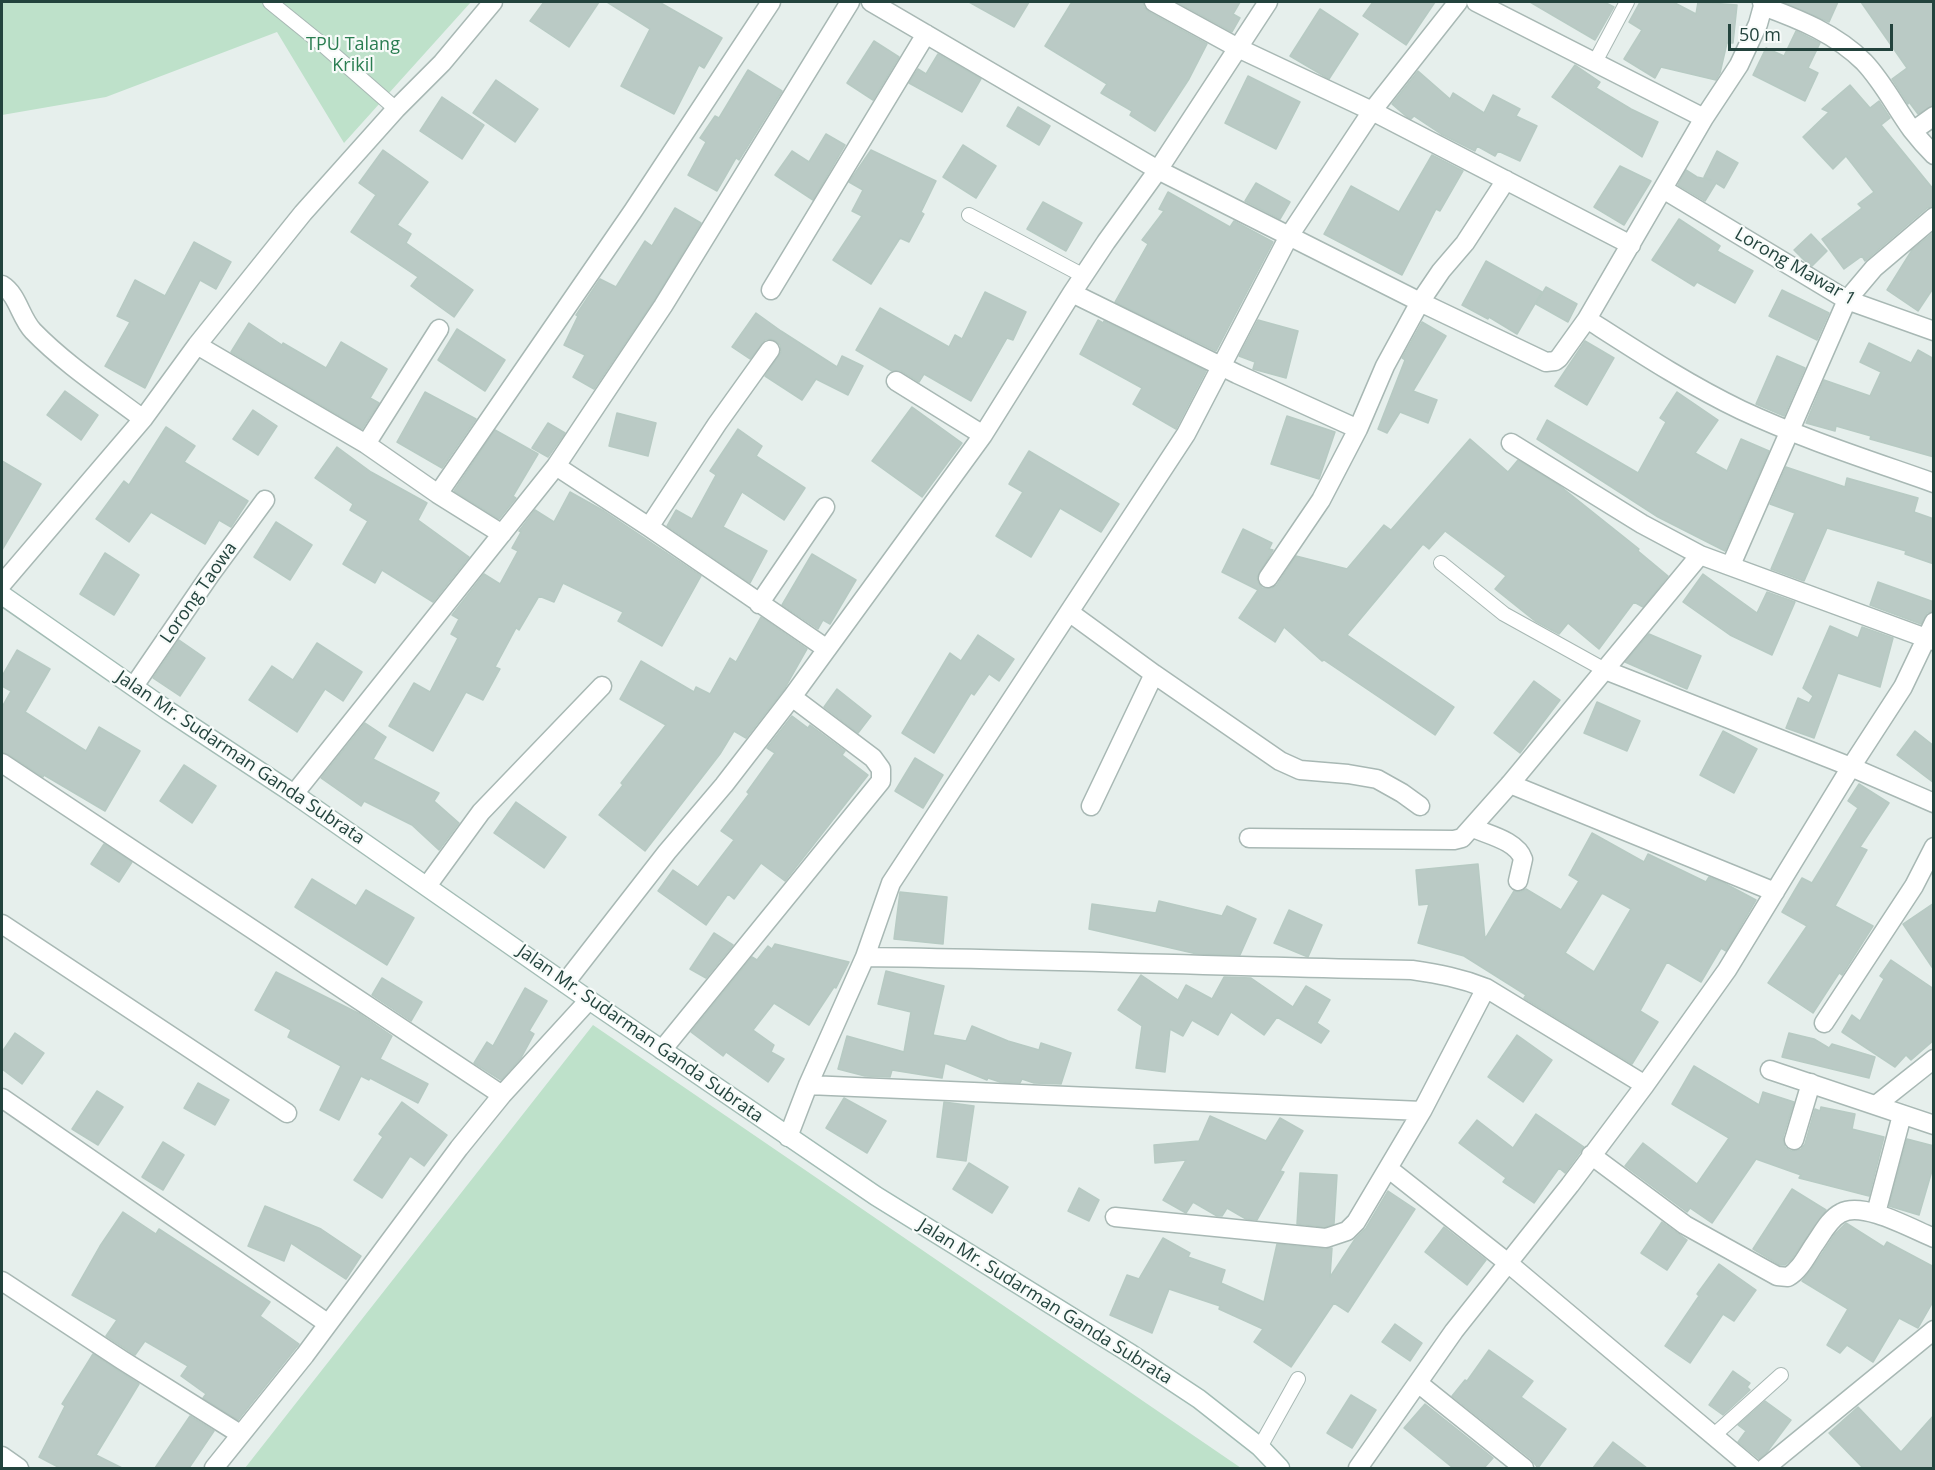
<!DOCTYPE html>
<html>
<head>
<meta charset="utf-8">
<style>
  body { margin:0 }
  #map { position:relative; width:1935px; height:1470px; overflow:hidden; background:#e6efec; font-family:"Open Sans",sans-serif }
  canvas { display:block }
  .frame { position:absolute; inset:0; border:3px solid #23433d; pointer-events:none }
  .scale { position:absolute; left:1728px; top:24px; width:165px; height:27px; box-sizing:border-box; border:3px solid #23433d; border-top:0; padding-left:8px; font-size:18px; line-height:21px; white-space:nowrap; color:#23433d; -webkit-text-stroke:4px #f7fbf9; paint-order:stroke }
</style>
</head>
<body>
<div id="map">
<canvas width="1935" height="1470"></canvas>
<div class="frame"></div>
<div class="scale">50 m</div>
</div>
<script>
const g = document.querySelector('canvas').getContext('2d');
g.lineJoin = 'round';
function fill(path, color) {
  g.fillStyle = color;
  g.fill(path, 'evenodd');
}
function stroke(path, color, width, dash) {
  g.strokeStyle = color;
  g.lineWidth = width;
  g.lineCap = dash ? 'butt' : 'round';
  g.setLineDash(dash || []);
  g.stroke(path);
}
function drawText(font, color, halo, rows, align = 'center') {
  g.font = font + ' "Open Sans",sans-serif';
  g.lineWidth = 4.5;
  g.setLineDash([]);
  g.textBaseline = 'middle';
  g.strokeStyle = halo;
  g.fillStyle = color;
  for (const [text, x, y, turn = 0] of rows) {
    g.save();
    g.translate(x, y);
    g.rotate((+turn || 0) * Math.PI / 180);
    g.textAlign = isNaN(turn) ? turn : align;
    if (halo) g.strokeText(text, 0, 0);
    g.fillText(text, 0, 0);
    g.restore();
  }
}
fill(new Path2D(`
  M2 2H471L344 143 277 32 106 97 2 115Z
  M593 1025 1241 1468H245Z`), '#bee1ca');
const building = new Path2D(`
  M544 2H599L569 47 530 21Z
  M607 2H659L722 38 704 68 699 65 674 114 621 86 650 29Z
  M969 2H1029L1014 27Z
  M1072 2H1143L1144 7 1149 12 1207 44 1189 79 1155 131 1130 115 1132 111 1101 93 1107 84 1045 46Z
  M1177 2H1240L1233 14 1240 18 1232 32Z
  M1373 2H1435L1406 45 1363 16Z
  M1530 2H1604L1614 7 1595 40Z
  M1640 2H1673L1696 14 1698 2 1737 5 1733 43H1727L1720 73 1716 80 1661 67 1655 78 1624 59 1642 30 1629 22Z
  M1783 2H1838L1829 22Z
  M1861 2H1934V105L1918 114 1909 102 1908 104 1892 79 1907 68Z
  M1320 9 1358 34 1329 79 1290 56Z
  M1796 31 1820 43 1808 68 1818 73 1805 101 1753 75 1766 48 1784 56Z
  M874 41 899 57 873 100 847 83Z
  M938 54 981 79 962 112 909 83 918 69 926 74Z
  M1575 65 1600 82 1596 88 1631 109 1658 122 1642 157 1552 97Z
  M748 70 782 91 739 160 736 158 717 191 688 175 706 142 700 138 715 116 719 118Z
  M1418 71 1450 99 1453 93 1484 113 1493 95 1520 109 1516 116 1537 126 1520 161 1498 151 1495 156 1477 146 1475 151 1441 134 1414 116 1411 119 1407 117 1392 104Z
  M1248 76 1300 102 1276 149 1225 123Z
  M496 80 538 109 515 142 473 113Z
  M1850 85 1870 108 1879 101 1890 118 1881 125 1934 190V206L1927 208 1865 261 1862 256 1844 269 1822 239 1862 208 1858 204 1874 192 1846 156 1833 169 1803 137 1829 112 1822 109Z
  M442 97 484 125 462 159 420 131Z
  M1018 107 1050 126 1039 145 1007 126Z
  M826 134 845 145 813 200 775 175 792 151 809 162Z
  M963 145 996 166 976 198 943 177Z
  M383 150 428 182 397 225 411 234 406 243 473 290 454 317 411 286 418 277 351 232 376 195 359 183Z
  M871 150 936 181 921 212 924 214 909 242 900 238 871 284 833 260 862 216 852 211 863 190 849 182Z
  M1717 151 1738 163 1724 188 1716 183 1705 201 1678 185 1686 170 1697 177 1711 180 1704 177Z
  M1432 155 1463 171 1440 211 1436 209 1402 275 1324 234 1351 186 1399 212Z
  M1620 166 1651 181 1624 225 1594 207Z
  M1256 183 1290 202 1280 219 1245 201Z
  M1168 192 1230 227 1234 221 1273 242 1216 351 1115 302 1148 244 1142 240 1164 211 1159 209Z
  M1043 202 1082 223 1066 251 1027 229Z
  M675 208 701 223 654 300 594 389 573 377 585 355 564 345 578 316 576 315 600 279 616 287 645 241 652 246Z
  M1679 219 1720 246 1717 251 1753 271 1735 303 1697 282 1694 286 1652 260Z
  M1934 232V287L1918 311 1887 290 1912 250Z
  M1811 234 1827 251 1812 266 1805 261 1794 250Z
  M194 242 231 262 216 289 200 280 145 388 105 366 130 322 117 316 135 280 165 296Z
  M1486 261 1542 292 1517 334 1489 317 1488 319 1462 305Z
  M1546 287 1577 304 1568 322 1536 304Z
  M1782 290 1829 313 1817 340 1769 316Z
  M985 292 1026 312 1013 340 1007 338 971 401 924 374 919 382 901 371H892L856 350 880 308 949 347 955 335 962 339Z
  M756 313 781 331 837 367 842 356 863 366 848 395 816 379 802 400 765 376 781 352 780 345 776 341 771 339 765 340 750 359 732 347Z
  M1098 320 1103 323 1104 321 1206 371 1176 429 1133 404 1142 388 1080 354Z
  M1258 320 1298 331 1286 378 1253 369 1255 362 1239 356Z
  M1422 322 1446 336 1413 391 1437 400 1428 423 1400 412 1387 433 1378 429 1405 360 1402 358Z
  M249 323 282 345 283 343 326 368 341 342 387 369 370 398 379 403 362 429 231 352Z
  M457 329 505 360 485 391 438 360Z
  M1585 341 1614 358 1587 405 1555 386Z
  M1869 343 1911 363 1918 350 1934 359V457L1870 439 1871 436 1836 426 1835 431 1806 423 1824 380 1870 396 1881 372 1860 362Z
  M1777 356 1805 368 1784 416 1756 404Z
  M65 391 98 415 81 440 47 415Z
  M425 392 476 419 442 468 397 442Z
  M1677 392 1718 420 1695 453 1727 471 1741 439 1769 451 1725 551 1658 517 1537 439 1547 420 1638 473 1666 422 1660 418Z
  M912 407 962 443 922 497 872 461Z
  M253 410 277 426 258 455 233 439Z
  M617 413 656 423 648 456 609 446Z
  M1287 416 1335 432 1319 479 1271 464Z
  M548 423 565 433 548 457 532 448Z
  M166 427 195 446 184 462 248 501 231 527 219 520 205 544 151 512 129 542 96 519 124 481 129 485Z
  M738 429 762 446 756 456 805 488 784 520 742 492 723 527 767 551 750 583 667 526 676 510 692 519 716 475 710 471Z
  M495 430 538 454 513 496 516 498 499 519 454 491Z
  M1470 439 1508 472 1518 460 1560 486 1639 549 1638 551 1668 576 1643 607 1634 602 1599 649 1568 623 1559 634 1535 621 1495 589 1506 576 1445 531 1429 549 1423 544 1347 635 1454 707 1435 735 1324 660 1322 661 1284 627 1275 642 1239 618 1258 590 1222 572 1243 529 1272 543 1269 549 1273 550 1257 577 1258 582 1262 588H1272L1277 585 1296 556 1347 569 1384 525 1391 530Z
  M337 447 371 472 427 503 418 520 469 557 433 602 382 570 375 583 343 564 368 521 350 510 353 504 315 478Z
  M1029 451 1119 504 1101 532 1060 508 1031 557 996 536 1023 492 1009 484Z
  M2 461 41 484 2 550Z
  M1786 467 1845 487 1847 478 1918 498 1914 512 1934 519V564L1905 554 1906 551 1827 528 1804 581 1771 569 1795 513 1770 504Z
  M570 492 604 511 701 576 662 646 618 621 623 612 563 583 554 602 539 596 519 630 516 628 495 667 500 669 483 700 466 692 433 751 389 726 414 683 430 692 458 638 451 634 459 619 452 615 484 574 500 584 518 551 512 548 521 532 519 531 535 510 554 522Z
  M276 522 312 545 290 580 254 557Z
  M105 553 139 575 114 615 80 594Z
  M812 554 856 580 830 624 823 620 818 629 782 605Z
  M1703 574 1757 613 1767 592 1795 602 1772 655 1730 635 1683 602Z
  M1878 582 1934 602V611L1927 613 1921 624 1870 605Z
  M761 617 807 649 785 688 746 738 734 731 720 754 645 851 599 815 623 785 621 783 666 725 620 699 641 661 694 692 696 687 710 694 730 658 736 662Z
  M1830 626 1858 638 1862 627 1893 638 1880 687 1838 673 1814 738 1786 728 1798 698 1809 703 1813 696 1803 688Z
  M1649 634 1701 656 1687 689 1625 662Z
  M978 635 1014 659 999 681 989 674 974 695 971 693 934 753 902 733 950 653 961 661Z
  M179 640 205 658 180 696 153 678Z
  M317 643 362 672 343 701 325 689 297 732 249 700 272 666 293 680Z
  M17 650 50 669 25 712 86 751 99 727 140 751 105 811 44 775 43 777 8 754 2 752V707L11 691 2 686V676Z
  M1534 681 1560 700 1520 753 1494 733Z
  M837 689 871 716 858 733 824 707Z
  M1597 702 1640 721 1627 751 1584 733Z
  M792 716 808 728 810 725 845 751 842 755 868 775 785 881 761 863 734 899 728 894 706 925 658 891 673 870 698 887 734 840 721 831 749 794 747 792 775 753 767 748Z
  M365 723 386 737 373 759 439 793 434 801 459 823 439 850 412 825 364 801 361 806 321 778Z
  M1723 731 1757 749 1734 793 1700 775Z
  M1915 731 1934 746V783L1897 755Z
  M915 758 943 775 923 808 895 791Z
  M184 765 216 786 192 823 160 801Z
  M1859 784 1889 803 1860 847 1867 850 1835 906 1873 926 1842 975 1839 973 1813 1013 1768 983 1807 926 1782 912 1802 878 1812 883 1858 808 1848 801Z
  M516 802 566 837 544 868 494 833Z
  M1592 833 1644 862 1648 854 1706 882 1709 877 1724 883 1756 900 1726 951 1721 948 1701 982 1667 962 1640 1011 1658 1022 1632 1064 1524 998 1526 995 1464 956 1418 943 1429 904 1419 905 1416 870 1478 864 1485 939 1514 891 1521 892 1526 889 1561 910 1579 881 1569 875ZM1602 893 1631 909 1594 972 1565 953Z
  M104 844 132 862 119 882 91 864Z
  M312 879 356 906 366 890 414 918 387 965 295 907Z
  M900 892 947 897 943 944 894 939Z
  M1159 901 1222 916 1227 906 1256 919 1240 955 1197 954 1089 929 1092 904 1156 913Z
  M1934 903V970L1903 924Z
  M1289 910 1322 925 1308 957 1274 943Z
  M714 933 733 945 706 978 690 969Z
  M775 944 849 962 836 988 834 987 809 1025 774 1003 753 1030 774 1045 771 1052 784 1059 768 1082 726 1052 723 1056 691 1032 752 957 757 960 768 946 772 949Z
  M1891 960 1934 989V1040L1911 1060 1906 1055 1895 1067 1842 1032 1852 1015 1860 1021 1884 979 1880 976Z
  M886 971 944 986 933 1035 966 1041 972 1026 1008 1041 1039 1050 1041 1043 1071 1053 1061 1084 1034 1083 1022 1079 1020 1083 1000 1082 988 1078 987 1080 945 1063 942 1078 892 1070 890 1077 865 1076 838 1069 847 1036 904 1052 911 1012 878 1004Z
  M276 972 360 1014 392 1036 380 1059 428 1084 418 1103 370 1078 369 1080 361 1076 339 1120 320 1110 341 1066 288 1037 291 1030 255 1010Z
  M1141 975 1178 1000 1186 985 1212 999 1224 977 1251 978 1293 1007 1306 986 1330 1000 1317 1023 1329 1031 1321 1043 1277 1017 1264 1035 1231 1012 1218 1035 1192 1020 1183 1036 1170 1029 1165 1072 1136 1068 1142 1026 1118 1010Z
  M382 978 422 1002 411 1021 372 995Z
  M525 988 547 1001 529 1031 534 1034 521 1058 501 1080 474 1063 487 1042 493 1046Z
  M15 1033 44 1053 22 1084 2 1069V1052Z
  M1789 1033 1814 1039 1829 1048 1832 1044 1875 1057 1869 1078 1782 1057Z
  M1517 1035 1552 1060 1523 1102 1488 1077Z
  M1694 1066 1759 1105 1763 1092 1794 1102 1783 1137 1785 1147 1791 1151 1801 1149 1805 1144 1815 1109 1820 1111 1821 1107 1855 1114 1852 1129 1884 1137 1869 1196 1799 1178 1801 1175 1756 1159 1712 1223 1690 1208 1687 1212 1625 1166 1643 1143 1697 1184 1729 1138 1672 1104Z
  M198 1083 229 1100 215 1125 184 1108Z
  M97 1091 123 1107 98 1145 72 1129Z
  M844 1098 886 1121 867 1153 826 1128Z
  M402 1102 447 1135 424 1166 410 1156 382 1198 354 1180 383 1137 379 1134Z
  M944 1102 974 1106 966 1161 937 1157Z
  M1536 1114 1584 1147 1565 1173 1559 1168 1534 1203 1503 1182 1506 1178 1459 1143 1477 1120 1513 1148Z
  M1210 1116 1266 1141 1280 1118 1303 1131 1280 1171 1284 1172 1257 1220 1246 1219 1227 1208 1222 1216H1217L1193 1202 1186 1213 1163 1200 1186 1160 1155 1163 1154 1145 1199 1141Z
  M1907 1139 1934 1146V1164L1919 1215 1889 1206Z
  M163 1142 184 1155 163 1190 142 1177Z
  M969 1163 1008 1187 992 1213 953 1189Z
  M1300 1173 1337 1175 1334 1224 1325 1227 1297 1224Z
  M1079 1188 1099 1200 1089 1221 1068 1211Z
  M1792 1189 1826 1210 1791 1260 1785 1265H1780L1753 1249Z
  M1388 1191 1415 1209 1348 1312 1334 1303 1291 1367 1254 1342 1263 1329 1219 1309 1220 1306 1169 1289 1152 1333 1110 1315 1127 1275 1139 1279 1163 1238 1190 1253 1188 1257 1225 1270 1221 1283 1264 1302 1277 1244 1325 1249 1332 1248 1330 1277 1355 1239 1366 1228Z
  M265 1206 321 1229 361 1256 346 1279 291 1243 284 1261 248 1246Z
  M123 1212 156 1234 159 1229 270 1302 260 1316 299 1344 238 1420 203 1398 206 1394 181 1376 188 1366 145 1341 135 1355 106 1336 117 1320 72 1295 100 1246Z
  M1662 1222 1687 1240 1667 1270 1641 1253Z
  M1846 1223 1884 1247 1887 1242 1934 1267V1300L1918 1328 1899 1318 1873 1362 1847 1345 1840 1353 1827 1345 1848 1309 1802 1281 1811 1270 1835 1234Z
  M1444 1227 1486 1260 1467 1285 1425 1252Z
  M1719 1264 1756 1290 1734 1321 1723 1314 1690 1363 1665 1346 1699 1296 1697 1294Z
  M1395 1324 1422 1343 1410 1361 1382 1342Z
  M1489 1350 1533 1381 1521 1397 1566 1429 1538 1468 1531 1459 1452 1396 1465 1380 1467 1381Z
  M93 1354 139 1384 96 1455 122 1468H60L39 1457 65 1406 62 1404Z
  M1733 1371 1750 1383 1747 1387 1750 1390 1723 1415 1709 1405Z
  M1351 1395 1376 1410 1352 1448 1327 1433Z
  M1765 1401 1791 1420 1767 1452 1759 1459 1738 1442 1746 1431 1738 1425Z
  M1425 1404 1493 1458 1484 1468H1453L1404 1428Z
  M1858 1407 1901 1452 1934 1415V1468H1863L1829 1433Z
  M190 1416 214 1431 189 1468H155Z
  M1613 1442 1647 1468H1593Z`);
fill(building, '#bacac5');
stroke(building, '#b7cac3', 1.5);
const lane = new Path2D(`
  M270 2 323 45 396 109
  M1595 62 1627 2
  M969 215 1084 276
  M1441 563 1504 614 1605 670
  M1713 1436 1781 1375
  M1260 1447 1298 1379`);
const street = new Path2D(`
  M871 2 1158 170 1420 302 1546 362 1555 361 1559 358 1587 319 1704 118 1739 65 1758 24 1763 6 1762 2
  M1154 2 1238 48 1372 111 1631 245
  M1476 2 1704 118
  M1763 6C1799 19 1836 34 1864 62 1883 82 1896 108 1912 130 1919 139 1926 147 1934 155
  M1913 131 1934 116
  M1663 189 1847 300 1934 331
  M2 285C18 295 20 317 33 331 65 364 106 391 143 419
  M771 290 926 34
  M1072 293 1237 374 1358 429
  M1587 319C1637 351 1687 384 1741 410 1803 439 1869 460 1934 483
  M197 345 366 444 438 494 502 534
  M896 381 983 435
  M1511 443 1642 524 1700 555 1934 641
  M366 444 439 329
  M556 466 649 527 827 649
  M438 494 633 211 771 2
  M649 527 717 424 770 350
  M1731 565 1847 300 1874 268 1934 217
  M1268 578 1321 500 1358 429 1385 366 1420 302 1441 271 1465 243 1506 180
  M2 584 143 419 197 345 303 213 396 109 442 63 493 2
  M759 604 825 507
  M1069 612 1154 674 1280 761 1300 770 1348 774 1377 779 1402 793 1420 806
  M1605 670 1851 767 1934 803
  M134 686 210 575 265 500
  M2 763 502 1095
  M1510 784 1775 892
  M294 794 556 466 663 306 850 2
  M1091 806 1154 674
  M1473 828C1489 835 1517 841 1523 859L1518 881
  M1249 838 1454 840 1462 838 1510 784 1700 555
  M427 886 481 812 602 686
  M2 924 287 1113
  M865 957 891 883 1186 434 1289 236 1372 111 1458 2
  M565 983 667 852 724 785 792 697 983 435 1072 293 1106 242 1158 170 1268 2
  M1824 1023 1914 886 1934 847
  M662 1050 881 781V769L873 758 792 697
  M1770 1070 1934 1125
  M808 1085 1422 1111
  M2 1098 327 1323
  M1876 1105 1934 1059
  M788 1137 808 1085 865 957C1047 959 1230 967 1412 970 1439 974 1461 978 1486 988L1645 1085
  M1794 1140 1811 1083
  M1591 1155 1685 1225 1777 1276 1788 1277C1800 1270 1806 1257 1814 1245 1822 1234 1829 1219 1841 1213 1863 1201 1912 1229 1934 1238
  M1389 1169 1508 1263 1752 1468
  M1876 1213 1902 1115
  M1115 1217 1326 1238 1347 1231 1356 1222 1422 1111 1486 988
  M2 1281 122 1360 240 1434
  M1418 1383 1524 1468
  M2 1456 19 1468
  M214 1468 305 1355 459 1148 502 1095 589 1000
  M1358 1468 1454 1331 1570 1185 1645 1085 1727 970 1851 767 1903 687 1934 622
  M1765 1468 1934 1330`);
const secondary = new Path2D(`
  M2 595 167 710 294 794 589 1000 876 1196 1131 1354 1199 1399 1260 1447 1280 1468`);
stroke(lane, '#a8b8b4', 16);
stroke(street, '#a8b8b4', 21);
stroke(secondary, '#a3bcb5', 21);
stroke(lane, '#fff', 14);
stroke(street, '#fff', 18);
stroke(secondary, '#fff', 18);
drawText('18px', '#2a7d51', '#f7fbf9', [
  ["TPU Talang",353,45],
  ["Krikil",353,66]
]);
drawText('18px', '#23433d', '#f7fbf9', [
  ["Lorong Mawar 1",1795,267,30],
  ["Lorong Taowa",199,593,-55],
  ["Jalan Mr. Sudarman Ganda Subrata",240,758,34],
  ["Jalan Mr. Sudarman Ganda Subrata",640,1034,35],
  ["Jalan Mr. Sudarman Ganda Subrata",1045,1302,32]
]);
</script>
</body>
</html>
